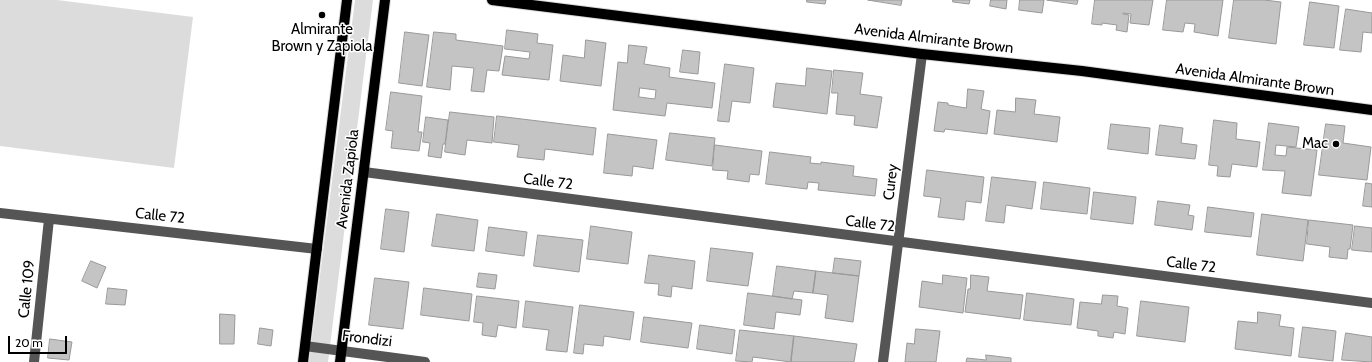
<!DOCTYPE html>
<html>
<head>
<meta charset="utf-8">
<style>
  body { margin:0 }
  #map { position:relative; width:1372px; height:362px; overflow:hidden; background:#fff; font-family:Cabin,sans-serif }
  canvas { display:block }
  .scale { position:absolute; left:8px; top:336px; width:59px; height:18px; box-sizing:border-box; border:2px solid #000; border-top:0; padding-left:5px; font-size:12px; line-height:14px; white-space:nowrap; color:#000; -webkit-text-stroke:3px #fff; paint-order:stroke }
</style>
</head>
<body>
<div id="map">
<canvas width="1372" height="362"></canvas>
<div class="scale">20 m</div>
</div>
<script>
const g = document.querySelector('canvas').getContext('2d');
g.lineJoin = 'round';
function fill(path, color) {
  g.fillStyle = color;
  g.fill(path, 'evenodd');
}
function stroke(path, color, width, dash) {
  g.strokeStyle = color;
  g.lineWidth = width;
  g.lineCap = dash ? 'butt' : 'round';
  g.setLineDash(dash || []);
  g.stroke(path);
}
function drawText(font, color, halo, rows, align = 'center') {
  g.font = font + ' Cabin,sans-serif';
  g.lineWidth = 3;
  g.setLineDash([]);
  g.textBaseline = 'middle';
  g.strokeStyle = halo;
  g.fillStyle = color;
  for (const [text, x, y, turn = 0] of rows) {
    g.save();
    g.translate(x, y);
    g.rotate((+turn || 0) * Math.PI / 180);
    g.textAlign = isNaN(turn) ? turn : align;
    if (halo) g.strokeText(text, 0, 0);
    g.fillText(text, 0, 0);
    g.restore();
  }
}
fill(new Path2D(`
  M0 0H57L193 17 174 168 0 146Z
  M355 0H373L328 362H309Z`), '#dcdcdc');
const building = new Path2D(`
  M807 0H826L825 4 807 2Z
  M868 0H902L901 5Z
  M953 0H970L969 4 953 2Z
  M991 0H1007L1006 9 990 6Z
  M1020 0H1044L1042 13 1019 10Z
  M1047 0H1078L1077 4Z
  M1095 0H1153L1149 25 1130 23 1131 14 1123 13V14L1129 15 1127 32 1116 30 1117 25 1102 23V25L1092 24Z
  M1167 0H1223L1218 36 1194 32 1195 24 1185 23 1183 32 1163 30Z
  M1234 0H1264L1281 2 1276 44 1229 38Z
  M1310 2 1339 6 1334 48 1304 45Z
  M1346 9 1372 13V33L1363 32 1361 52 1340 50Z
  M507 30 538 34 537 43 553 45 549 80 502 75 505 56 529 59 530 52 505 49Z
  M405 32 429 35 422 86 399 83Z
  M434 32 456 34V40L503 46 499 71 487 70 484 92 471 91 474 68 452 66 450 90 427 87Z
  M586 40 606 43 601 86 560 81 563 55 584 58Z
  M629 45 647 47 644 64 670 68 669 77 715 83 712 108 667 103 665 116 613 110 618 62 627 63ZM640 88 656 90 655 99 639 97Z
  M683 50 700 52 698 74 680 72Z
  M725 64 754 68 750 103 732 101 729 122 718 121Z
  M807 68 832 71 827 114 773 107 776 83 805 86Z
  M834 70 863 73 860 94 882 97 877 128 854 125 855 116 836 114 838 93H832Z
  M968 89 984 91 981 109 990 111 987 134 945 129 944 132 934 131 938 102 948 103V105L966 108Z
  M391 92 422 96 418 132H422L419 151 391 148 393 131 386 130Z
  M1016 98 1036 100 1034 114 1060 117 1057 142 994 134 997 110 1015 112Z
  M450 112 494 117 492 143 467 140 465 155 445 152Z
  M497 116 596 128 593 155 545 149 544 160 517 157 519 145 494 142Z
  M426 117 448 120 445 144H443L441 158 428 156 430 143 423 142Z
  M1214 120 1237 123 1236 139 1260 142 1257 167 1232 164 1230 177 1217 176 1218 166 1209 165Z
  M1269 123 1299 127 1296 147 1276 145 1275 155 1286 156 1287 147 1317 150 1311 196 1282 193 1285 171 1263 170Z
  M1111 124 1150 128 1148 154 1108 149Z
  M1326 124 1345 126 1343 143 1371 147 1367 180 1319 175Z
  M1160 125 1183 128 1181 143 1197 145 1195 159 1156 155Z
  M670 133 715 138 712 166 666 160Z
  M608 134 657 140 653 169 633 166 632 176 604 173Z
  M715 145 762 151 759 175 750 174 749 182 727 179 728 171 713 170Z
  M770 152 811 157 810 163 821 164V162L854 166 853 176 877 179 875 196 818 190 819 183 808 182 807 189 766 184Z
  M927 170 984 177 981 203 966 201 964 220 938 217 941 198 924 196Z
  M992 177 1036 182 1032 209 1006 205 1004 223 986 221Z
  M1044 182 1090 188 1087 214 1041 209Z
  M1366 183 1372 184V207L1363 206Z
  M1094 192 1136 197 1133 224 1091 219Z
  M1158 201 1190 205 1188 215 1194 216 1192 230 1155 225Z
  M1208 207 1254 213 1251 237 1205 232Z
  M386 209 409 212 404 252 381 249Z
  M437 214 478 220 474 251 432 246Z
  M1262 214 1308 220 1303 261 1257 255Z
  M1309 220 1353 225 1350 249H1348L1347 259 1329 257 1330 247 1307 244Z
  M591 226 632 232 628 264 587 259Z
  M1355 226 1372 228V252L1352 250Z
  M489 227 527 232 524 256 486 251Z
  M538 235 583 240 579 272 534 266Z
  M711 248 753 253 748 286 707 281Z
  M649 255 695 261 692 289 672 286 671 297 658 295 659 284 645 283Z
  M835 258 861 261 859 276 833 273Z
  M91 261 106 267 97 288 82 281Z
  M777 266 816 271 813 293 794 291 792 299 773 296Z
  M816 271 859 276 853 322 825 318 828 295 813 293Z
  M479 273 497 275 495 289 477 287Z
  M943 275 967 278 963 313 919 307 922 281 942 284Z
  M971 275 989 277 987 291 1023 295 1020 319 965 312 968 289H970Z
  M375 278 409 282 403 329 369 325Z
  M108 288 127 290 125 305 106 304Z
  M424 288 472 294 469 321 421 315Z
  M748 293 802 300 800 315 776 312 774 329 744 325Z
  M1027 293 1074 299 1071 325 1024 320Z
  M1103 295 1118 296 1117 306 1128 308 1125 334 1114 332 1113 338 1098 336V331L1077 328 1080 302 1101 304Z
  M477 296 519 301 516 328 498 325 496 337 482 335 483 323 474 322Z
  M526 301 573 307 567 352 546 350 549 330 523 327Z
  M1141 301 1189 307 1185 342 1137 336Z
  M580 305 634 312 630 340 604 336 603 346 584 344 583 354 574 353Z
  M1258 312 1281 315 1279 326 1294 328 1291 356 1235 349 1238 321 1257 323Z
  M220 314 235 315 234 344H220Z
  M644 317 692 323 688 348 641 342Z
  M700 325 735 330 732 354 697 349Z
  M1303 327 1336 331 1333 361 1299 357Z
  M260 328 273 330 271 346 258 344Z
  M916 329 940 331 936 362H905L907 343 914 344Z
  M740 330 794 336 791 362 753 357 752 362 736 361Z
  M1346 333 1372 337V362L1342 360Z
  M794 336 857 344 854 362H791Z
  M50 339 72 342 69 360 48 358Z
  M986 355 1011 358V362H966L967 358 986 360Z`);
fill(building, '#c4c4c4');
stroke(building, '#999', 1);
const major = new Path2D(`
  M492 0 922 54 1082 71 1372 110
  M303 362 347 0
  M340 362 385 0`);
stroke(major, '#dbdbdb', 12);
stroke(new Path2D(`
  M364 172 1372 303
  M0 213 317 249
  M305 346 425 362
  M34 362 49 219
  M883 362 922 54`), '#555', 10);
stroke(major, '#000', 10);
for (const [x, y, r, color] of [
  [322,15,4,"#000"],
  [1336,144,4,"#000"]
]) {
  const dot = new Path2D();
  dot.arc(x, y, r, 0, 2 * Math.PI);
  g.fillStyle = color;
  g.fill(dot);
  stroke(dot, '#fff', 1.5);
}
drawText('15px', '#000', '#fff', [
  ["Almirante",322,30],
  ["Brown y Zapiola",322,47],
  ["Mac",1328,144,"right"]
]);
drawText('15px', '#000', '#fff', [
  ["Avenida Almirante Brown",934,39,7],
  ["Avenida Almirante Brown",1255,80,8],
  ["Avenida Zapiola",348,179,-83],
  ["Calle 72",548,182,7],
  ["Curey",891,182,-83],
  ["Calle 72",160,216,6],
  ["Calle 72",870,224,7],
  ["Calle 72",1191,265,7],
  ["Calle 109",27,289,-84],
  ["Frondizi",367,339,7]
]);
</script>
</body>
</html>
